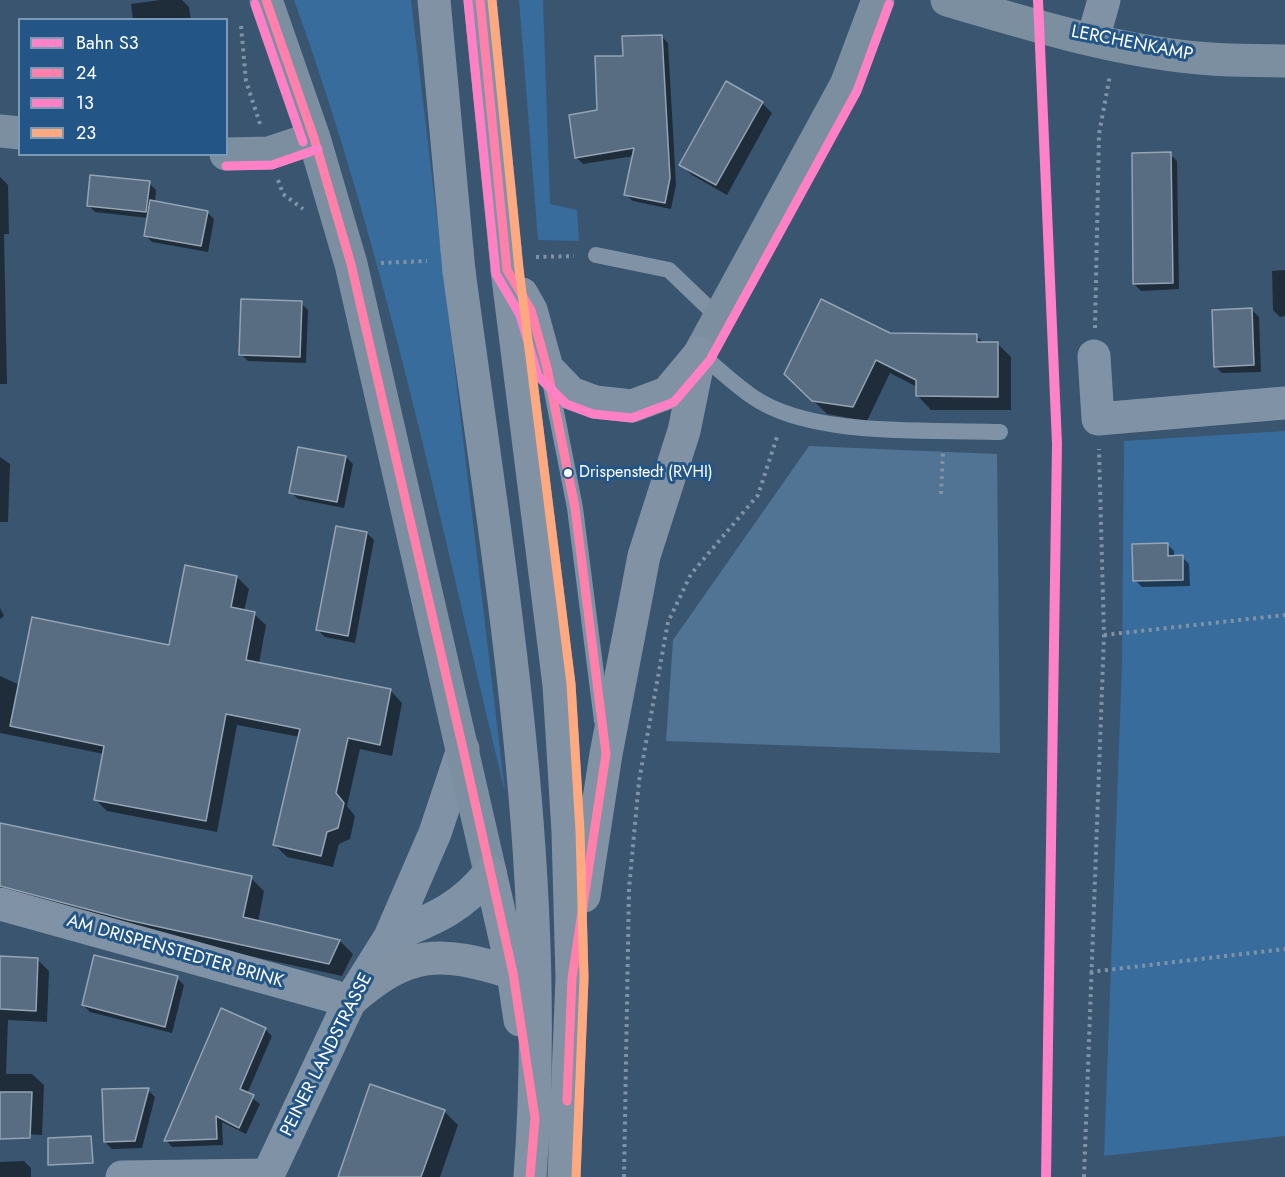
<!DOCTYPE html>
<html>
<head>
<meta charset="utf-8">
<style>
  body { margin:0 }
  #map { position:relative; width:1285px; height:1177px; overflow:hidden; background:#3a5570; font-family:Jost,sans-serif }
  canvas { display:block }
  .legend { position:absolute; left:18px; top:18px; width:210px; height:138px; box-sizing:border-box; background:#235687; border:2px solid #7b9ab7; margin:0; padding:8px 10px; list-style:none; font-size:18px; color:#fff }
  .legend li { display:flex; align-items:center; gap:12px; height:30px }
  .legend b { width:30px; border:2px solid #7b9ab7 }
</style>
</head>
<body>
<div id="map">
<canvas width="1285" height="1177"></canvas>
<ul class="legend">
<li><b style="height:8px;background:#fd82c7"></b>Bahn S3</li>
<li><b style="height:8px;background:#ff80aa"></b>24</li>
<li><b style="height:8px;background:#ff80c5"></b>13</li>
<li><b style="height:8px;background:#ffa980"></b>23</li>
</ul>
</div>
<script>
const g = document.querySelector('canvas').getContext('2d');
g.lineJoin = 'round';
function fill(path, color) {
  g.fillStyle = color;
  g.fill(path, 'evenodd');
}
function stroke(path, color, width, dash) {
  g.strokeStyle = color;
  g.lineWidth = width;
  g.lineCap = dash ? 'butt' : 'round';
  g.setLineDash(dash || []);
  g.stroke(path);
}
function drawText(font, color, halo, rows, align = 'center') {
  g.font = font + ' Jost,sans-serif';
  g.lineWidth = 6;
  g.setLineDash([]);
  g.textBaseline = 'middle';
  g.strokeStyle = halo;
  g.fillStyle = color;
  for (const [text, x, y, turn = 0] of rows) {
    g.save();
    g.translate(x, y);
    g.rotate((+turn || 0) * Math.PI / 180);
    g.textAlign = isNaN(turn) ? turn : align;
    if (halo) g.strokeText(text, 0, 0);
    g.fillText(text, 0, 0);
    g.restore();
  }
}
fill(new Path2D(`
  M294 0H411L505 792C441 527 387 257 294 0Z
  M519 0H543L550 204 577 210 579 241 538 240Z
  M1285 431V1136L1104 1156 1122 664 1124 441Z`), '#376c9c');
fill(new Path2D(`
  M809 446 997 454 1000 753 666 741 673 640Z`), '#517394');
fill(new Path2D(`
  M160 0H182L189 7 191 20H133L131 4Z
  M661 36 668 43 676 185 671 209 633 201 626 195 634 156 583 164 576 157 624 57Z
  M762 103 772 113 727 195 692 175 681 165Z
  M1170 154 1177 161 1179 289 1141 291 1134 284Z
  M0 177 8 185 9 234H4L7 384H0Z
  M149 183 156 190 155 203 207 212 214 219 208 252 152 242 145 235 148 218 95 212 88 205Z
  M1285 270V316L1280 317 1273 310 1272 271Z
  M301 303 308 310 306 363 248 361 241 354Z
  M1252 310 1259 317 1261 372 1222 373 1215 366Z
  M890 335 976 336 984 343H997L1011 357V410H931L917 395V387L890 373 867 421 827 414 786 374Z
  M0 457 10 464 8 522H0Z
  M346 457 353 464 344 508 298 499 291 492Z
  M367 533 374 540 355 643 325 637 318 630Z
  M1167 544 1174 551V557H1182L1189 564 1190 586 1142 587 1135 580Z
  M237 577 249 589 244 611 254 614 266 625 259 664 391 691 402 703 392 756 360 749 347 806 355 816 350 839 339 844 333 867 287 857 275 845 300 737 237 725 217 832 107 811 95 799 104 754 0 733V676L20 685 170 647Z
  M0 608 4 616 0 619Z
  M0 824 251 878 264 891 258 922 340 941 353 954 342 976 0 902Z
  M0 958 37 959 49 971 47 1022 8 1020 6 1074H32L44 1085 42 1135 0 1133Z
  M177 978 184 985 172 1033 90 1012 83 1005Z
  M265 1029 272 1036 247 1094 260 1104 246 1134 222 1122 223 1145 172 1147 166 1140Z
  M148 1090 155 1097 142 1148 112 1149 105 1142Z
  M444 1111 458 1125 440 1177H339Z
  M24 1161 31 1168V1177H0V1162Z`), '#0007');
const building = new Path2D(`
  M662 35 670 178 665 203 624 195 634 148 575 158 569 115 597 110 595 56H623L622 36Z
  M726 81 763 102 716 185 679 165Z
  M1171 152 1173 283 1133 284 1132 153Z
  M90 175 150 181 146 212 87 206Z
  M150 200 208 211 201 246 144 236Z
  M241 299 302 301 300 357 239 355Z
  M821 299 890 333 977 334V342H998V397L916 396V380L876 360 853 407 812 401 784 374Z
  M1252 308 1254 365 1214 367 1212 310Z
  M298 447 346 456 337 502 289 493Z
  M336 526 367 532 348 636 316 630Z
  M1168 543V556L1183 555V580L1133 581 1132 544Z
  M185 565 237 576 231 607 255 612 246 660 391 689 380 745 348 738 336 793 344 803 338 828 327 832 321 856 273 845 300 729 226 714 206 821 94 800 104 746 10 726 32 617 169 645Z
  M0 823 252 876 243 917 340 940 329 964 128 920 0 886Z
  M94 955 178 976 165 1027 82 1005Z
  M0 956 38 958 36 1011 0 1009Z
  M221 1008 266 1028 240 1089 254 1095 239 1128 216 1116 217 1139 164 1141Z
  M370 1084 445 1110 421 1177H338Z
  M149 1088 135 1141 104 1142 102 1089Z
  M0 1092H32L30 1138 0 1139Z
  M91 1136 93 1163 48 1165V1138Z`);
fill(building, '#586d82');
stroke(building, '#94a4b4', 1.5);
stroke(new Path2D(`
  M241 26 246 81 260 124
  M278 180 283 194 303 209
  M536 257 574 256
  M381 263 427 261
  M1095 328 1099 134 1110 75
  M941 494 943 452
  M1104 635 1285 615
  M1090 972 1285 949
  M624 1177 629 889 639 781 668 622 691 574 758 495 778 434
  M1084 1177 1104 635 1099 449`), '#8093a6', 4, [3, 4.5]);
stroke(new Path2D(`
  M596 255 669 270 719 318
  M700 353C717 368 734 384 753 397 812 438 929 429 1000 432
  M549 376 575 508 602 721`), '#8093a6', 16);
stroke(new Path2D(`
  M1093 39 1104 0
  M1094 356 1098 419 1285 403
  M0 904 350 1001
  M390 937C433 919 461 909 490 872
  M122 1177 268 1175
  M267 1177 350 1001 390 937 435 833 463 749`), '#8093a6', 33);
stroke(new Path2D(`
  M266 0 314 138 351 264 490 872
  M947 0C1032 25 1122 53 1211 59 1236 61 1261 60 1285 61
  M0 131 20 133
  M226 154 269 153 314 138
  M700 353 846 85 878 0`), '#7b8fa1', 33);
stroke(new Path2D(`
  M434 0 457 250
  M480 0 505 248
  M507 270 559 685 568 832 572 978 564 1177
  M459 271C499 571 553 874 530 1177
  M522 294 531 310 547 368 571 393 595 402 632 406 667 393 697 357
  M490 872 513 973 520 1020
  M584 896 606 754 644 556 684 431 700 353
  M350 1001C410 949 439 950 513 973`), '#8192a4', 33);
stroke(new Path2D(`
  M505 248 507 270
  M457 250 459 271`), '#8192a4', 33);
stroke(new Path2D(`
  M266 0 314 138 351 264 463 749 513 973 535 1118 530 1177
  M480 0 507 270 531 310 547 368 575 508 606 754 572 978 567 1101`), '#ff80aa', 9);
stroke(new Path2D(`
  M468 1 496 274 520 315 538 376 566 404 593 414 632 418 674 402 710 360 857 91 889 4
  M255 4 303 142
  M226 166 272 165 318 149`), '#ff80c5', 9);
stroke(new Path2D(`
  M492 0 519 269 571 684 580 831 584 978 576 1177`), '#ffa980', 9);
stroke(new Path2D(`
  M1038 0 1057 444 1046 1177`), '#fd82c7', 10);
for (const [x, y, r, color] of [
  [568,473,5,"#fff"]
]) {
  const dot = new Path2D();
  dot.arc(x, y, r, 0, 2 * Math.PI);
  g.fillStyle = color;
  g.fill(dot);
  stroke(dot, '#235687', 2);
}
drawText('16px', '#fff', '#235687', [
  ["Drispenstedt (RVHI)",579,473]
], 'left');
drawText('18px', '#fff', '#235687', [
  ["LERCHENKAMP",1132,44,11],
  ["AM DRISPENSTEDTER BRINK",175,952,16],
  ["PEINER LANDSTRASSE",327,1055,-63]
]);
</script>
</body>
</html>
